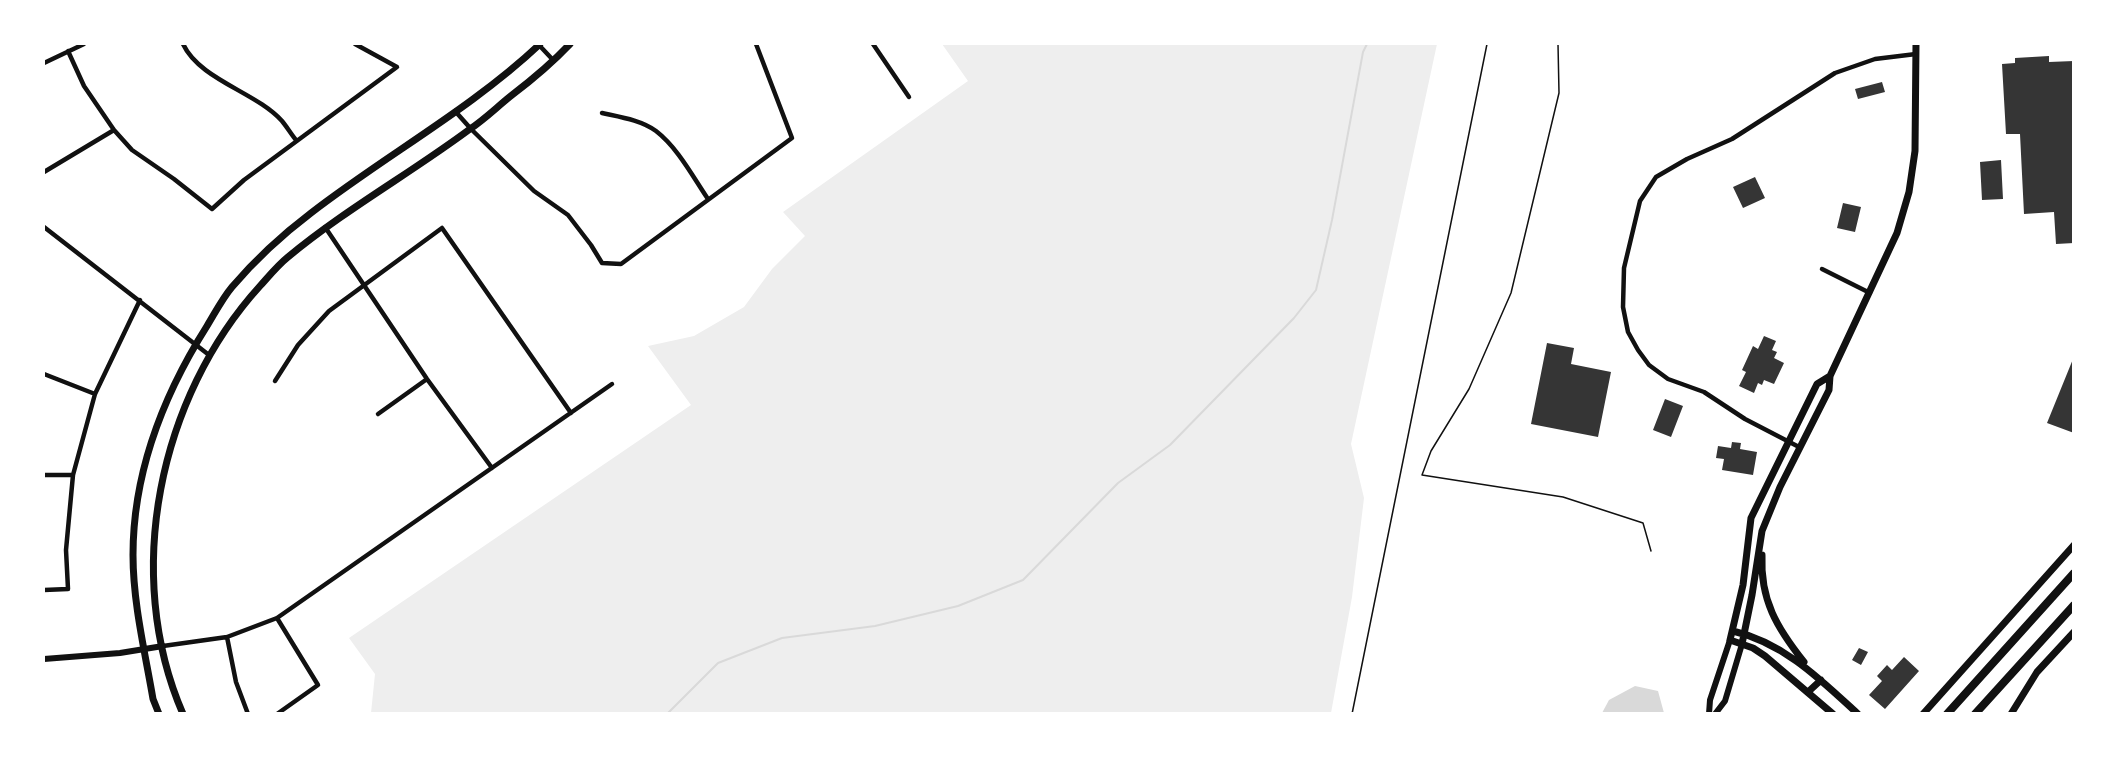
<!DOCTYPE html>
<html>
<head>
<meta charset="utf-8">
<style>
  body { margin:0 }
  #map { position:relative; width:2117px; height:757px; overflow:hidden; background:#fff; font-family:"PT Sans",sans-serif }
  canvas { display:block }
  .frame { position:absolute; inset:0; border:45px solid #fff; pointer-events:none }
</style>
</head>
<body>
<div id="map">
<canvas width="2117" height="757"></canvas>
<div class="frame"></div>
</div>
<script>
const g = document.querySelector('canvas').getContext('2d');
g.lineJoin = 'round';
function fill(path, color) {
  g.fillStyle = color;
  g.fill(path, 'evenodd');
}
function stroke(path, color, width, dash) {
  g.strokeStyle = color;
  g.lineWidth = width;
  g.lineCap = dash ? 'butt' : 'round';
  g.setLineDash(dash || []);
  g.stroke(path);
}
fill(new Path2D(`
  M942 44H1437L1351 444 1364 498 1352 597 1331 713H371L375 674 349 638 691 405 648 346 694 336 744 307 772 269 805 236 783 212 968 81Z`), '#eee');
fill(new Path2D(`
  M1635 686 1658 691 1664 713H1602L1609 700Z`), '#d9d9d9');
stroke(new Path2D(`
  M1616 44H1630
  M667 714 718 663 782 638 875 626 958 606 1023 580 1118 483 1170 445 1294 318 1316 290 1332 220 1363 52 1367 44`), '#d9d9d9', 2);
fill(new Path2D(`
  M2049 56V62L2074 61V243L2056 244 2054 212 2024 214 2020 134H2006L2002 64 2015 63V58Z
  M1882 82 1885 92 1858 99 1855 89Z
  M2001 160 2003 199 1982 200 1980 162Z
  M1755 177 1765 198 1743 208 1733 187Z
  M1843 203 1861 207 1855 232 1837 228Z
  M1764 336 1776 341 1772 350 1777 352 1774 358 1784 363 1774 384 1764 380 1762 385 1758 383 1754 393 1739 386 1746 372 1742 370 1753 346 1758 349Z
  M1547 343 1574 348 1571 364 1611 372 1598 437 1531 424Z
  M2073 359H2074V433L2047 423Z
  M1665 399 1683 406 1671 437 1653 430Z
  M1732 442 1741 443 1740 449 1757 452 1753 475 1722 470 1724 459 1716 458 1718 446 1731 448Z
  M1859 648 1868 652 1861 665 1852 660Z
  M1904 657 1919 671 1885 709 1869 695 1882 681 1877 676 1887 665 1892 670Z`), '#353535');
stroke(new Path2D(`
  M1558 44 1559 93 1511 293 1469 389 1431 451 1422 475 1563 497 1643 523 1651 551
  M1352 714 1487 44`), '#111', 1.5);
stroke(new Path2D(`
  M183 44C200 80 256 92 282 121 287 127 291 134 296 140
  M538 44 554 61
  M873 44 909 97
  M68 51 84 86 114 130 132 150 174 179 212 209 244 180 397 67 355 44
  M44 63 84 44
  M455 111 471 129 534 191 568 215 591 245 602 263 621 264 792 138 756 44
  M602 113C620 117 641 120 656 131 678 148 693 177 708 199
  M44 172 114 130
  M44 227 209 355
  M325 227 427 379 492 468
  M1822 269 1870 293
  M44 374 95 394
  M275 381 298 345 329 311 442 228 571 413
  M378 414 427 379
  M1799 447 1745 419 1704 392 1668 379 1649 365 1638 350 1628 332 1623 307 1624 268 1640 201 1656 177 1687 159 1732 139 1835 73 1875 59 1916 54
  M44 475H73
  M44 590 68 589 66 550 73 475 95 394 140 300
  M227 637 236 682 248 714
  M163 646 227 637 277 618 612 384
  M277 714 318 685 277 618`), '#111', 4.5);
stroke(new Path2D(`
  M44 659 120 653 163 646
  M1709 714 1710 700 1730 640
  M1715 714 1725 701 1742 644`), '#111', 6);
stroke(new Path2D(`
  M1830 376 1817 384 1751 518 1743 585 1730 640 1753 648 1765 656 1833 714
  M1762 555C1760 600 1777 628 1804 662
  M1733 631C1784 643 1820 679 1858 714
  M1742 644 1752 595 1762 531 1780 487 1829 390 1830 376 1897 233 1909 192 1915 151 1916 44
  M1808 692 1821 680
  M159 714 153 699C145 652 133 603 133 555 133 473 164 394 207 326 215 313 222 299 232 287 255 260 282 235 311 213 386 155 471 109 540 44
  M183 714C122 574 159 397 260 286 269 276 278 265 288 257 346 209 411 173 470 129 485 119 498 106 512 95 533 79 552 63 570 44
  M1923 714 2074 545
  M2011 714 2037 672 2074 632`), '#111', 7);
stroke(new Path2D(`
  M1947 714 2074 573
  M1975 714 2074 605`), '#111', 8);
</script>
</body>
</html>
